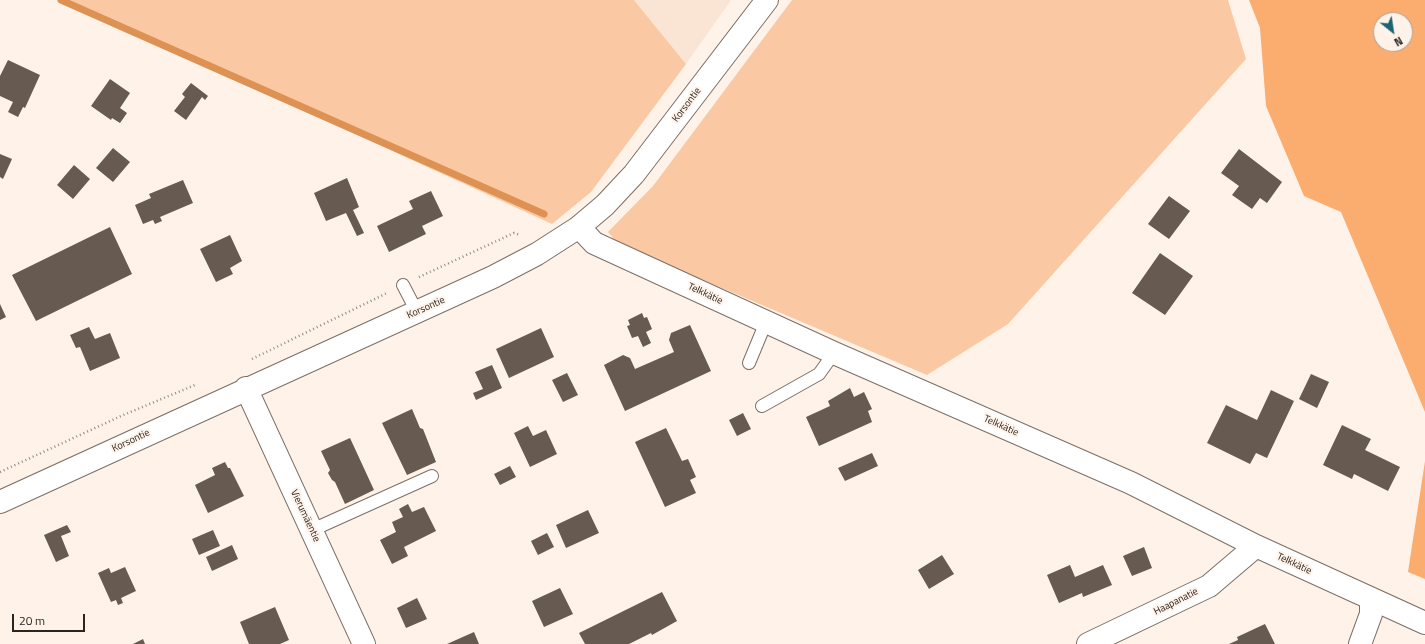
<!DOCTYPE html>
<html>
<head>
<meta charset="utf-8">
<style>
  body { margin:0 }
  #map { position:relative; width:1425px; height:644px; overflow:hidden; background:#fff2e9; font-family:"Titillium Web",sans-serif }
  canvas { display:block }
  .north { position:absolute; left:1373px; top:12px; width:40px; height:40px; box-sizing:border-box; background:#fff2e9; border:1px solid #aaa099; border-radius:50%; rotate:150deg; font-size:11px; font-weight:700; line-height:16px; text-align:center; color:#2b2521 }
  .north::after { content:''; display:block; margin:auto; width:14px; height:18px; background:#1a6570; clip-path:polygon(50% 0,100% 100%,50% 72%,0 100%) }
  .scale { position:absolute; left:12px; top:614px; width:73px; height:18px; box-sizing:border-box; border:2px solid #2b2521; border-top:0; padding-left:5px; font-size:12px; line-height:14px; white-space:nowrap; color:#2b2521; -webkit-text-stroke:3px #fff2e9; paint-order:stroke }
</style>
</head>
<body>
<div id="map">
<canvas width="1425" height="644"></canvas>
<div class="north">N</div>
<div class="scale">20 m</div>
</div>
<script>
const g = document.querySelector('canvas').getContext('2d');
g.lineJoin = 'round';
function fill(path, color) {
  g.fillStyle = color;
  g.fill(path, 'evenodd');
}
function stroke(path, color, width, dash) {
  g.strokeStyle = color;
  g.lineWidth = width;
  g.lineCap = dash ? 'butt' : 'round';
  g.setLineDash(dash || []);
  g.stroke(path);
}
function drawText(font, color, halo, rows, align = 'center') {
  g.font = font + ' "Titillium Web",sans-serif';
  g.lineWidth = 4;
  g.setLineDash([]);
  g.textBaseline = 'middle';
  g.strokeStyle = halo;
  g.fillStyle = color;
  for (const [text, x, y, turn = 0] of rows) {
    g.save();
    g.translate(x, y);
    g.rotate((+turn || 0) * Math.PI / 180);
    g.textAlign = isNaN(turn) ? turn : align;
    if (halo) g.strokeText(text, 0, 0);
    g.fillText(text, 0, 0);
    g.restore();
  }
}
fill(new Path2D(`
  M634 0H731L686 64Z`), '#fae4d3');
fill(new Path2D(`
  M62 0H634L686 64 591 192 552 224Z
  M792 0H1228L1246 59 1008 324 927 375 618 244 608 232 653 186Z`), '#fac9a4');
fill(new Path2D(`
  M1249 0H1425V412L1341 212 1304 196 1266 106 1260 28ZM1381 20H1405V44H1381Z
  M1425 461V579L1408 572Z`), '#fbad6f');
stroke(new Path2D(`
  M61 0 544 214`), '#dd9253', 7);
fill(new Path2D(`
  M8 60 40 75 25 108 23 107 18 117 8 112 13 102 0 96V76Z
  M110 79 130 93 120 108 127 113 120 123 112 118 111 120 91 106Z
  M191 83 208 96 205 100 202 97 186 120 174 111 185 97 182 94Z
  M113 148 130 162 113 182 96 168Z
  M1239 149 1282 182 1267 203 1260 198 1252 209 1232 195 1239 186 1221 173Z
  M0 154 12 159 3 179 0 177Z
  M74 165 90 179 73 199 57 185Z
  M347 178 359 207 353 210 364 233 357 236 346 213 326 221 314 193Z
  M183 180 193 203 160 217 162 221 155 224 153 220 143 224 135 205 151 198 149 194Z
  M431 191 443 216 422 226 426 234 389 252 377 226 413 209 409 201Z
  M1169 196 1190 211 1169 239 1148 224Z
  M110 227 132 274 36 321 12 275Z
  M230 235 242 261 230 268 233 274 216 282 200 249Z
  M1160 253 1193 276 1165 315 1132 293Z
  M0 304 6 317 0 320Z
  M642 313 644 318 647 317 652 329 646 332 651 343 643 347 638 336 632 338 627 326 630 325 628 320Z
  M690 325 711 371 625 411 604 365 623 355 630 358 635 369 674 352 669 340 671 333Z
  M89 327 95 339 110 333 120 358 90 371 80 347 76 348 70 335Z
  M541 328 554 357 509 378 496 349Z
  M492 365 502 388 476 400 473 393 483 389 475 372Z
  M567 373 578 395 563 402 552 380Z
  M1311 374 1329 382 1317 408 1299 399Z
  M850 388 854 397 864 392 872 409 868 411 872 422 819 446 806 417 830 406 828 401Z
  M1271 390 1294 401 1267 458 1256 453 1250 464 1207 443 1226 405 1257 420Z
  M412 409 420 428 423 429 436 462 407 475 382 423Z
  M743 413 751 429 737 436 729 420Z
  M1342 425 1371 439 1365 450 1400 467 1388 491 1354 474 1352 479 1323 465Z
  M528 426 533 436 546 430 557 454 530 467 514 433Z
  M666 428 682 461 688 459 696 477 690 480 696 493 665 507 635 442Z
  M350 438 374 490 345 504 335 482 332 480 328 473 330 470 321 451Z
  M872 453 878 466 845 481 838 468Z
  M225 462 228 468H230L244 496 208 513 195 485 215 475 212 468Z
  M510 466 516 477 500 485 494 474Z
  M408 504 412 512 424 507 436 531 404 547 408 556 392 564 380 540 396 532 392 522 403 517 399 509Z
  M588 510 599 533 566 548 556 525Z
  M67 525 71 532 61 536 69 556 56 562 44 535Z
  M213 530 220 546 199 555 192 539Z
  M547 533 554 547 538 555 531 541Z
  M232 545 238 559 212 571 206 557Z
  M1144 547 1152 568 1132 576 1123 556Z
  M942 555 954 574 929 589 918 570Z
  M1070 565 1075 577 1103 565 1112 585 1083 597 1082 593 1059 603 1047 575Z
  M125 567 136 591 121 598 123 603 118 605 116 600 111 602 98 573 109 568 111 573Z
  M560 588 573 614 544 627 532 601Z
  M662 592 677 621 652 635 651 633 629 644H585L579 633Z
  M417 598 427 619 406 628 397 608Z
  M275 607 289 640 280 644H249L240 622Z
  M1265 624 1275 644H1229L1238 640 1237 637Z
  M474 632 479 644H447Z
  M143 639 145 644H133Z`), '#675a50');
const service = new Path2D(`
  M403 285 417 312
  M749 363 766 322
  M762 406 819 374 834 353
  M312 530 432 476`);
const minor = new Path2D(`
  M579 227 594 243 834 353 1131 483 1256 546 1425 623
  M246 388 364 644
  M1088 644 1209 586 1256 546
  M1360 644 1371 614V600`);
const secondary = new Path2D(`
  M0 502 493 277 537 254 579 227 605 205 634 174 767 0`);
stroke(service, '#7d6f65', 14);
stroke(minor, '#7d6f65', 24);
stroke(secondary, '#7d6f65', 24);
stroke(new Path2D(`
  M419 277 514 233 520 235
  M252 359 387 293
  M0 472 121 416 195 385`), '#948a84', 2.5, [1, 3]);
stroke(service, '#fff', 12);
stroke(minor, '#fff', 22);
stroke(secondary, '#fff', 22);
drawText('10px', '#2b2521', '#fff2e9', [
  ["Korsontie",687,105,-53],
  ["Telkkätie",705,294,25],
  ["Korsontie",426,308,-24],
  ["Telkkätie",1001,426,24],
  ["Korsontie",131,441,-25],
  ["Vierumäentie",305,516,65],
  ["Telkkätie",1294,564,25],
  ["Haapanatie",1176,602,-27]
]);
</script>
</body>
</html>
